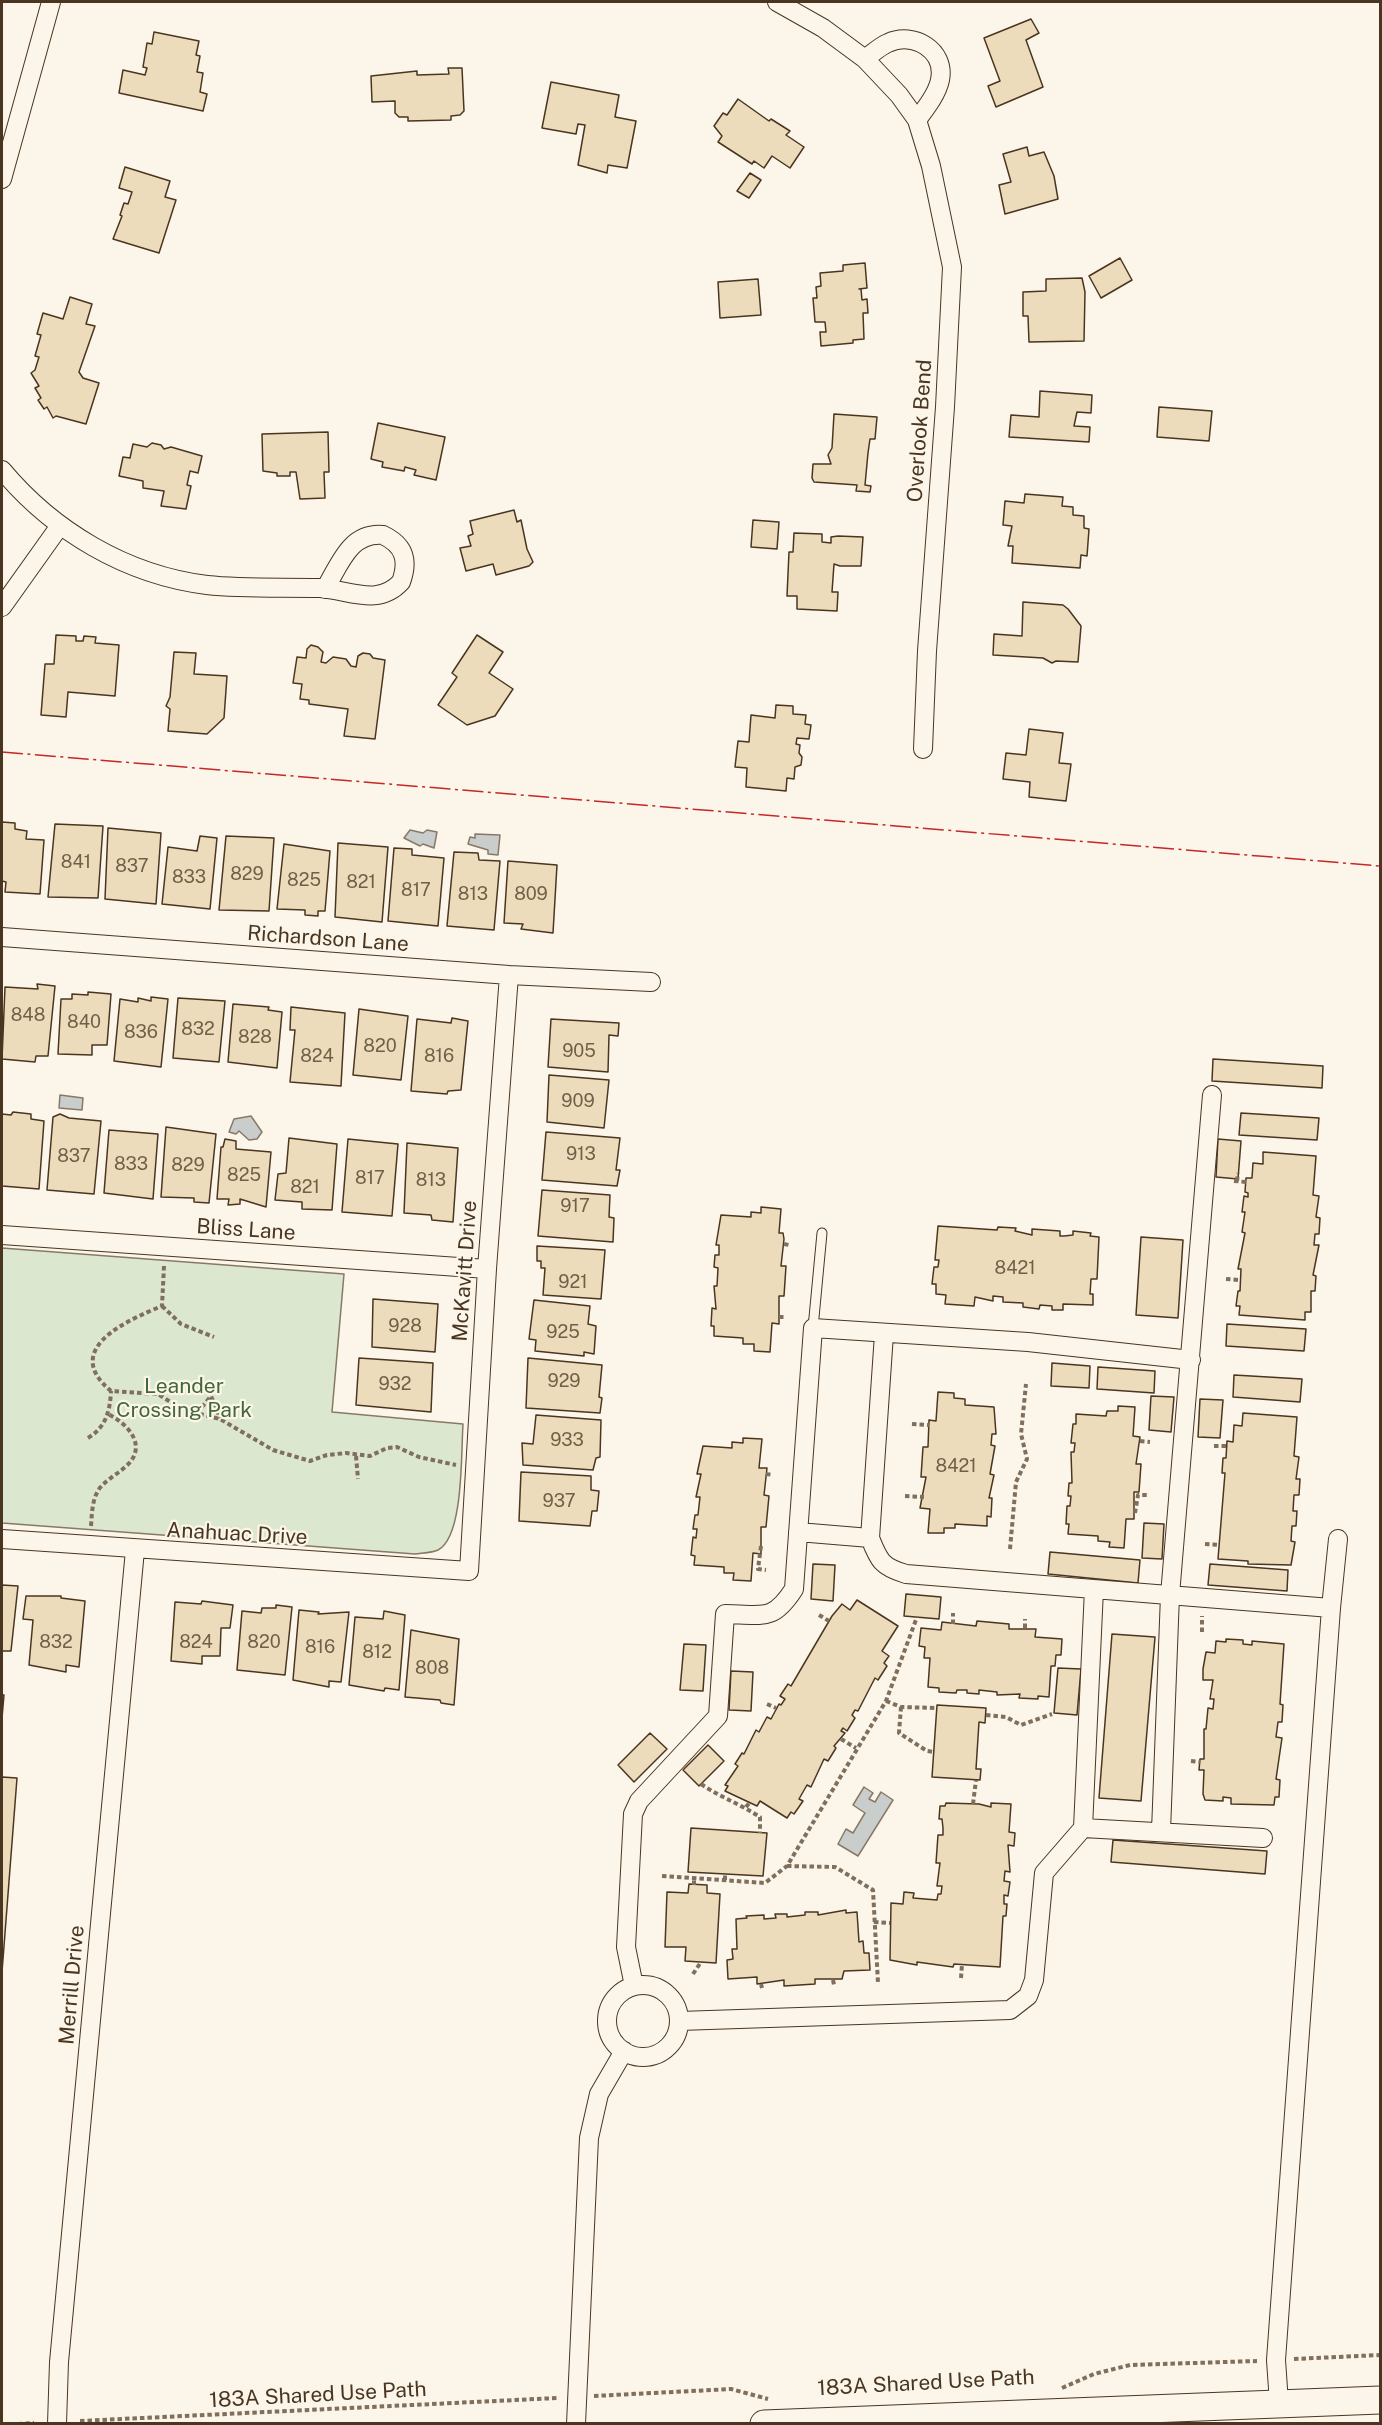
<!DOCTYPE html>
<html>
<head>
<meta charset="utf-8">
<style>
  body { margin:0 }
  #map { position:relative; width:1382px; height:2425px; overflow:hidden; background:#fbf6e9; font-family:"Public Sans",sans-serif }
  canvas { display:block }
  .frame { position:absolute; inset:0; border:3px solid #4a3520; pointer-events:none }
</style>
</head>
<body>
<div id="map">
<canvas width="1382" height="2425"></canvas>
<div class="frame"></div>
</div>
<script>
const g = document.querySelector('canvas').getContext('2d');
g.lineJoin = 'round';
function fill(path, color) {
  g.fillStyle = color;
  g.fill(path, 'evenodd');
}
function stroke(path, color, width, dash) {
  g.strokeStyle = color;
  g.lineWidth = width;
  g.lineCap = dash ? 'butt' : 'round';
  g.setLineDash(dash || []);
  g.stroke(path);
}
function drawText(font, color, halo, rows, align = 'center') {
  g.font = font + ' "Public Sans",sans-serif';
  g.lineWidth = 4.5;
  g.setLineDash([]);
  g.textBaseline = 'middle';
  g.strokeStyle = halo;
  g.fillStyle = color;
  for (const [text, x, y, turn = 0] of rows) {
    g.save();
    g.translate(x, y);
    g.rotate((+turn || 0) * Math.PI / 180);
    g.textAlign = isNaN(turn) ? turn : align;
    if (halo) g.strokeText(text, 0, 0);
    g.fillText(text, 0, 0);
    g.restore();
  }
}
const green = new Path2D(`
  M2 1248 344 1274 332 1412 463 1424C461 1451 464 1537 438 1550 432 1553 421 1553 415 1554L2 1523Z`);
fill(green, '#dce7d0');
stroke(green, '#887966', 1.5);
const water = new Path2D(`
  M410 830 423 833 427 830 437 832 434 848 423 844 420 846 404 838Z
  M475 834 500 835 498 855 488 854V850L468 844 470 837 475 838Z
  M60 1095 83 1098 82 1110 59 1108Z
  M251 1116 262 1132 257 1139 249 1140 239 1131 236 1134 229 1132 234 1119Z
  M864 1787 873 1793 869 1799 875 1802 881 1792 893 1800 858 1856 838 1844 846 1829 853 1833 865 1813 853 1805Z`);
fill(water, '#c9cecd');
stroke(water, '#887966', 1.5);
const building = new Path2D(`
  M1031 19 1039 33 1026 40 1043 87 996 107 988 86 1000 81 984 38Z
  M154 32 199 41 196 55 200 56 197 72 203 73 200 92 207 94 203 111 119 93 123 70 145 75 147 68 143 67 147 43 152 44Z
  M448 68H462L464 111 460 115 451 116V120L408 121V117H399L395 113V101L372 102 371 76 417 71V75L449 74Z
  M551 82 619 95 615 117 636 121 627 168 608 165 607 173 578 165 585 125 578 124 576 134 542 128Z
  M738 99 769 121 771 119 790 131 786 135 804 147 790 168 772 156 764 168 754 161 752 164 718 142 722 136 714 126 723 113 727 115Z
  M1027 147 1029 156 1044 152 1054 176 1058 199 1005 214 999 185 1011 182 1003 154Z
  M125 167 170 181 165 197 176 200 159 253 113 239 122 216 120 215 124 203 128 204 132 192 119 188Z
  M750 173 761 180 749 198 737 191Z
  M1120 258 1132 280 1101 298 1089 276Z
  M865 263 867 288 859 289H861L862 300 867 299 868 313H863L864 339 853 340V343L821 346 820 332H826L825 322H815L813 298H817L816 287 821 286 820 273 843 271V265Z
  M1082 278 1085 292 1084 341 1029 342 1028 316H1023V292L1046 291V279Z
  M758 279 761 315 720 318 718 282Z
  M70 297 92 304 86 324 95 326 79 372 83 378 99 383 86 424 56 416 53 418 47 407 44 409 38 400 41 398 35 388 39 386 31 373 35 370 39 357 35 356 41 335 37 334 43 313 63 319Z
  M1040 391 1092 395 1091 413 1077 412 1074 426 1090 427 1089 442 1009 437 1011 415 1039 417Z
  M1159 407 1212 411 1209 441 1157 437Z
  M834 414 877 417 875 439H870L868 453 865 485 871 486 870 492 856 491 857 485 814 482 812 478 813 464H831L828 455 832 448Z
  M378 423 445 437 436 480 414 475 416 470 405 467 404 471 382 467 383 462 371 459Z
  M328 432 329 472H324L325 498 300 499 296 472H290V476H277V473L263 471 262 434Z
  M152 443 161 445 164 449 171 447 202 456 198 473 190 471 187 485 191 486 186 509 161 506 164 491 143 488V481L119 476 123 457 130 458 133 444 147 447Z
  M1025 494 1063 497 1062 506 1073 507V515L1084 516V528L1089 529 1087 556 1081 555 1080 568 1012 563 1013 546H1008L1012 526 1003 525 1005 501 1024 503Z
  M514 510 517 522 521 520 527 549 533 562 529 566 496 575 493 564 466 571 460 548 471 546 468 536 473 534 470 521Z
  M753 520 779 522 777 549 751 547Z
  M794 533 822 534V542L831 543V537L838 536 863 537 861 566H840L834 564 832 592H838L837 611 797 609V596H787L789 552H793Z
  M1023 602 1063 605 1068 609 1081 626 1078 662 1056 661 1052 663 1043 658 993 655 994 634 1022 636Z
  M56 635 76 636V641H83L84 636 96 637 95 643 119 645 115 696 68 692 66 717 41 715 45 664H54Z
  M477 635 503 652 489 673 513 689 495 716 467 725 438 705 457 677 452 673Z
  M311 645 318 647 323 652 321 662 326 663 333 657 346 659 351 666 356 667 358 656 363 653 370 654 373 658 385 660 375 739 344 736 348 709 309 704V700L300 699 302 684 293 683 297 657 306 658 307 649Z
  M174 652 196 653 194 674 227 676 224 718 207 734 168 731 170 709 166 706 170 697Z
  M776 705 793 706V714L806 715 805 724 811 725 809 739 797 738 796 744 800 745 799 753 802 757 801 765 795 767 794 779 787 778 786 791 746 787 747 768 735 767 738 741 749 742 751 715 775 718Z
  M1029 729 1063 733 1059 763 1071 764 1066 801 1029 797 1030 782 1003 779 1006 753 1026 755Z
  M2 822 15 823V829L27 831 26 839 44 840 40 894 5 892 6 882 2 881Z
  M55 824 103 826 98 898 48 897Z
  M108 828 161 833 156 904 105 899Z
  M200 836 217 838 210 909 162 904 168 847 197 851Z
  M226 836 274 838 269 911 219 910Z
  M338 843 388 847 382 922 335 917Z
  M284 844 330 851 325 911H318V916L305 915V910L277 909Z
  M394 848 412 849V855L444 858 438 926 388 921Z
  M454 852 478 853 479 860 500 861 494 930 447 926Z
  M508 861 557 865 553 933 521 929 523 924 504 923Z
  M37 984 55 986 48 1056H36L35 1062 2 1059 5 987 38 989Z
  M88 992 111 994 107 1045H92V1055L58 1054 61 999H72V994L88 995Z
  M151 997 168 999 161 1067 114 1061 120 999 138 1002V998L151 1001Z
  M178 998 225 1001 219 1062 173 1058Z
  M233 1004 269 1007 268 1010 282 1012 277 1068 228 1062Z
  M291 1007 345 1013 341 1086 290 1082 295 1030H290Z
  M359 1009 408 1016 401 1080 353 1075Z
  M452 1018 468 1021 461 1090 448 1091 447 1094 411 1091 417 1019 451 1023Z
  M551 1019 619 1023 618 1036 609 1035 608 1072 548 1067Z
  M1213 1059 1323 1066 1322 1088 1212 1081Z
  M549 1075 609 1080 604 1128 547 1122Z
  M13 1112 31 1114V1119L44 1121 39 1189 2 1186V1114L11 1115Z
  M1241 1113 1319 1118 1317 1140 1239 1135Z
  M60 1114 69 1118 101 1121 94 1194 47 1190 53 1117Z
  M166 1127 216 1134 209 1203 194 1202V1198L161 1197Z
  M109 1130 158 1134 153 1199 104 1193Z
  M546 1132 620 1138 616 1170H620L617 1186 542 1180Z
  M289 1138 337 1144 332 1210 302 1209V1202L275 1200 278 1174 286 1173Z
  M225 1139 236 1141V1149L271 1152 266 1207 240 1199V1204L228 1205 229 1199H217L221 1147H223Z
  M348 1139 398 1144 392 1216 342 1212Z
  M1218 1139 1241 1141 1238 1179 1216 1177Z
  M407 1143 458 1148 453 1222 432 1220 431 1215 404 1213Z
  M1263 1152 1316 1156 1313 1195 1319 1196 1316 1217 1320 1218 1319 1234H1315L1314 1245H1319L1313 1275 1316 1276 1315 1291H1311V1312H1305V1320L1239 1315 1240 1306H1236L1238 1291H1240L1241 1269H1238L1245 1233 1242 1232 1245 1212H1242L1244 1196 1248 1197V1193L1245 1192 1246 1178H1252L1253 1163 1263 1164Z
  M542 1190 610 1195 609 1217 614 1218 613 1242 538 1236Z
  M761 1207 781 1209 779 1233H783L784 1239 781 1266H786L784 1296H779V1324L772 1323 770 1352 754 1351V1344H743V1338L714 1336V1326H711L712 1308 716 1309 714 1286H717L718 1268 714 1267 715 1255H719V1245H716L721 1215 751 1217V1212L761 1213Z
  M938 1226 997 1230 998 1227 1016 1228 1015 1231 1032 1235V1229L1060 1231V1236H1064L1073 1235V1231L1091 1233 1090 1236 1099 1237 1097 1279H1091L1090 1294H1093V1305L1063 1304V1310H1052V1306L1040 1305 1039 1309 1023 1307V1303L1003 1302V1297L993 1296V1301L975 1297 974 1306 945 1304 946 1295 936 1294V1284H932L934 1267H938L939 1260H935Z
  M1141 1237 1183 1240 1178 1318 1136 1315Z
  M537 1246 605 1250 601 1299 543 1295 545 1268H541V1261H537Z
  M373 1299 438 1304 435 1352 372 1347Z
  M534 1300 590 1306 588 1324 596 1326 594 1354 584 1352V1356L535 1351 536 1340 529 1339Z
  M1227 1324 1306 1329 1304 1351 1226 1346Z
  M359 1358 433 1363 431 1412 356 1405Z
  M528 1358 602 1365 599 1397 602 1398 600 1413 526 1408Z
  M1052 1363 1090 1366 1089 1388 1051 1386Z
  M1098 1367 1155 1371 1154 1393 1097 1389Z
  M1234 1375 1302 1379 1300 1402 1233 1397Z
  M938 1392 954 1393V1398L965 1399V1405L994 1407 996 1434H992L991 1445 995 1446 990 1474 994 1475 989 1498H992L991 1517 987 1516V1526L955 1524V1528H944V1533H928L930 1509 920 1508 926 1477H921L923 1447H928L929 1420 936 1421Z
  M1151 1396 1174 1397 1171 1432 1149 1430Z
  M1200 1399 1223 1400 1220 1438 1198 1437Z
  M1118 1406 1135 1407 1133 1436 1140 1437 1136 1464H1141L1139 1492H1134V1519H1126L1124 1548 1109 1547 1110 1542 1098 1541V1536L1068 1534 1069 1524H1066L1067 1506H1070L1071 1496H1068L1069 1483H1072L1071 1452H1074L1075 1443H1071L1073 1424H1076V1414L1106 1416 1107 1411H1118Z
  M1243 1413 1297 1417 1294 1456 1299 1457 1296 1479H1300L1299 1495H1294L1293 1511H1297L1296 1526H1292L1291 1541 1295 1542 1291 1565 1248 1564V1561L1218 1559 1225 1473H1222L1223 1458H1226L1227 1441 1233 1442 1234 1425 1242 1426Z
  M536 1415 601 1420 600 1457 596 1458 593 1470 523 1465 522 1443 533 1444Z
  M743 1438 762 1439 759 1468H767L764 1495 769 1496 766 1527H761V1554L753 1553 751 1581 733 1580 734 1573H724V1567L694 1565 695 1556 691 1555 693 1537 696 1538 697 1529H693L695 1515H698L700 1497H696L701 1474H697L703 1446 732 1448V1442L743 1443Z
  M521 1472 591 1476V1490L599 1491 597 1511H592L590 1526 519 1521Z
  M1144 1523 1164 1524 1162 1559 1142 1558Z
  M1050 1552 1140 1560 1138 1583 1048 1574Z
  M813 1564 835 1565 833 1601 811 1599Z
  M1210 1564 1288 1570 1287 1591 1208 1585Z
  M2 1585 18 1586 11 1651H2Z
  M906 1594 941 1597 939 1619 904 1616Z
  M26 1596H61V1598L85 1601 79 1667 66 1665V1672L29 1665 33 1620 23 1619Z
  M857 1600 898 1626 882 1651 889 1656 884 1663 887 1666 878 1680 875 1678 858 1711 855 1710 852 1715 855 1718 847 1731 843 1728 841 1731 845 1733 834 1746 836 1748 828 1761 824 1759 811 1787 807 1785 799 1799 803 1801 794 1814 791 1812 787 1818 760 1801 757 1806 725 1791 728 1786 725 1785 738 1766 735 1764 742 1753 744 1754 756 1730 759 1732 767 1717 771 1719 779 1704 781 1705 785 1699 780 1696 788 1684 791 1686 832 1616 842 1604 850 1610Z
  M202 1601 233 1605 230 1628H221L220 1656H202V1664L171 1661 175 1602 201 1604Z
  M276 1605 292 1607 285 1675 237 1670 242 1611 261 1613 262 1608H276Z
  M299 1610 319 1612 318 1614 349 1612 341 1682 329 1681V1687L293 1680Z
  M384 1611 405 1615 399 1690 385 1688 384 1691 349 1685 355 1617 383 1619Z
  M977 1621 1009 1624V1629H1036L1035 1637 1062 1639 1061 1655H1056L1055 1666H1051L1049 1697 1038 1696V1699L1019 1698 1020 1694 997 1695V1692L979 1690V1694L967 1693V1690H957L956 1693 939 1692V1688L928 1687 930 1658H924L925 1647 919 1646 921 1628 941 1630 942 1622 976 1626Z
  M411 1630 459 1639 454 1705 441 1703 440 1700 405 1697Z
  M1112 1634 1155 1637 1141 1801 1099 1798Z
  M1226 1639 1243 1640V1644L1252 1645V1641L1284 1644 1280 1704 1283 1705 1282 1722H1278L1276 1737 1282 1738 1276 1779 1280 1780 1279 1797H1275L1274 1805 1231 1804V1798L1223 1797V1801L1205 1800 1203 1794 1204 1770H1199L1200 1759H1204V1729H1206L1208 1708 1213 1709 1214 1699H1210L1213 1680H1203V1669L1206 1652 1215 1653 1216 1641 1226 1642Z
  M684 1644 706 1645 703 1691 680 1690Z
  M1058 1668 1081 1669 1077 1715 1054 1713Z
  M731 1671 753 1672 751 1711 729 1710Z
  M2 1695H4L2 1718Z
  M937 1705 986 1708 985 1723 979 1722 976 1769H981L980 1780 932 1777Z
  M650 1733 667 1749 634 1782 618 1765Z
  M708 1745 724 1761 699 1786 683 1770Z
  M2 1777 17 1778 2 1972Z
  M946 1803 979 1804 991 1807V1803L1011 1804 1009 1832 1015 1833 1014 1846 1008 1845 1010 1872 1005 1871 1004 1881 1010 1882 1008 1896 1004 1895V1904H1007L1006 1916H1003L1000 1967 954 1964 953 1967 917 1962V1965L890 1960 891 1903 903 1904 904 1892 914 1893 913 1898 937 1900 938 1894H941L942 1886H937L940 1863H936L938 1835H943V1828L942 1819H939L940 1806H945Z
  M691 1828 767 1833 763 1876 688 1872Z
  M1113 1840 1267 1851 1265 1874 1111 1862Z
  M689 1884 707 1885V1893L720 1894 716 1963 685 1961 686 1947H665L667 1892 688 1893Z
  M846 1910V1913L857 1912 859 1942 863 1941 864 1953H869L870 1970 844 1971 842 1979H815V1984L784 1986V1980L757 1984V1977L728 1979 727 1960 733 1959 732 1949H737L736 1919 747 1918 746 1916 764 1915V1919L776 1918 775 1914H787V1917L805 1915V1912H818V1915Z`);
fill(building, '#ecdcbc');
stroke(building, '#4a3520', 1.5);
const lane = new Path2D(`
  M813 1328 822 1233`);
const street = new Path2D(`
  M777 2 823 28 865 59 899 95 917 120 931 166 952 267 945 407 927 651 923 749
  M865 59C872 54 880 46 888 43 913 31 946 50 940 80 937 94 926 108 917 120
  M2 179 51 2
  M2 470C53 531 126 575 207 585 244 589 283 587 320 588 350 590 378 607 401 582 409 560 404 545 383 535 350 532 340 564 325 589
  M2 607 59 527
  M2 937 509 975 651 982
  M2 1235 487 1269
  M798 1532 870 1538 884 1334
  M870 1538C879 1561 882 1567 906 1574L1331 1608 1276 2360 1279 2403
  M2 1539 469 1571 487 1269 509 975
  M1331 1608 1338 1539
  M1083 1828 1263 1838
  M1161 1831 1170 1595 1212 1095
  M607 2021a36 36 0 1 1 72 0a36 36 0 1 1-72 0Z
  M634 1986 626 1947 633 1814 639 1801 718 1716 725 1614C763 1614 772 1623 794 1589L813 1328 1028 1342 1191 1360
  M679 2021 1010 2010 1028 1996 1034 1980 1044 1873 1083 1828 1094 1589
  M57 2424 59 2362 135 1550
  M576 2424 589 2138 599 2094 624 2051`);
const secondary = new Path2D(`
  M764 2424 1380 2400`);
stroke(lane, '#4a3520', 11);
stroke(street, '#4a3520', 20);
stroke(secondary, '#4a3520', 29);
stroke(new Path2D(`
  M1234 1181 1246 1182
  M1237 1181 1238 1173
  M784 1244 789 1245
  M164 1266 162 1306C128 1320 60 1349 111 1391L158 1394 183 1410 220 1419 273 1450 310 1461 327 1455 346 1453 370 1456 387 1448 397 1447 419 1457 456 1465
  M1226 1279 1239 1280
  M162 1306 181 1324 214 1337
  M779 1317H784
  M197 1413 211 1396 220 1418
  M912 1424 929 1425
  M88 1438C106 1427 110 1411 111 1391
  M1140 1441 1150 1442
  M1214 1446H1227
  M356 1456 358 1479
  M766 1474 773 1475
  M905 1496 924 1497
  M1135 1513 1138 1495H1147
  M91 1526C92 1513 92 1500 99 1489 106 1480 116 1475 124 1468 149 1448 130 1425 108 1414
  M1205 1544 1219 1545
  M761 1546 758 1569 766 1570
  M1010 1549 1016 1482 1027 1459 1021 1434 1026 1384
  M819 1615 829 1621
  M953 1624V1613
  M1025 1628V1619
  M1202 1632V1616
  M886 1701 901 1707 937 1708
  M767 1704 776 1708
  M901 1707 899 1733 927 1751 934 1752
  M986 1715 1006 1717 1021 1725 1052 1714
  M841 1739 856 1748
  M1191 1761 1200 1762
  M701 1784C720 1797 740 1804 760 1817V1833
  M973 1804 976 1780
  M746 1807 750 1802
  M787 1866 835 1867 873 1890 878 1983
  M662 1876 765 1883 787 1866 886 1701 917 1617
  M725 1880V1874
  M694 1885V1878
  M874 1922 890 1923
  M693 1974 701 1962
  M961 1978 962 1964
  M833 1980 834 1985
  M761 1984 762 1988
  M1294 2359 1380 2355
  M1062 2388 1094 2374 1130 2365 1257 2361
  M594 2396 731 2389 768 2399
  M80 2421 557 2398
  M18 2424 34 2423`), '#7f6f5c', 4, [4.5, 3]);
stroke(lane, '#fbf6e9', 9);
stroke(street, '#fbf6e9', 18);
stroke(secondary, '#fbf6e9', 27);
stroke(new Path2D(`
  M2 752 1380 866`), '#c62828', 1.5, [21, 4.5, 3, 4.5]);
drawText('18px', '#725f47', null, [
  ["841",76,862],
  ["837",132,866],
  ["829",247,874],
  ["833",189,877],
  ["825",304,880],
  ["821",361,882],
  ["817",416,890],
  ["813",473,894],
  ["809",531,894],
  ["848",28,1015],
  ["840",84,1022],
  ["832",198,1029],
  ["836",141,1032],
  ["828",255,1037],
  ["820",380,1046],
  ["905",579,1051],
  ["824",317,1056],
  ["816",439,1056],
  ["909",578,1101],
  ["913",581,1154],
  ["837",74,1156],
  ["833",131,1164],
  ["829",188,1165],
  ["825",244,1175],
  ["817",370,1178],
  ["813",431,1180],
  ["821",305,1187],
  ["917",575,1206],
  ["8421",1015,1268],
  ["921",573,1282],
  ["928",405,1326],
  ["925",563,1332],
  ["929",564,1381],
  ["932",395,1384],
  ["933",567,1440],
  ["8421",956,1466],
  ["937",559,1501],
  ["832",56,1642],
  ["824",196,1642],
  ["820",264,1642],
  ["816",320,1647],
  ["812",377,1652],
  ["808",432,1668]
]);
drawText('21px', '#4a3520', '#fbf6e9', [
  ["Overlook Bend",920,431,-86],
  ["Richardson Lane",328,939,4],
  ["Bliss Lane",246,1230,4],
  ["McKavitt Drive",465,1271,-86],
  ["Anahuac Drive",237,1534,3],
  ["Merrill Drive",72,1985,-85],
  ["183A Shared Use Path",926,2383,-3],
  ["183A Shared Use Path",318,2395,-3]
]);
drawText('21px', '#436837', '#fbf6e9', [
  ["Leander",184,1387],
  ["Crossing Park",184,1411]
]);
</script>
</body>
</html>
